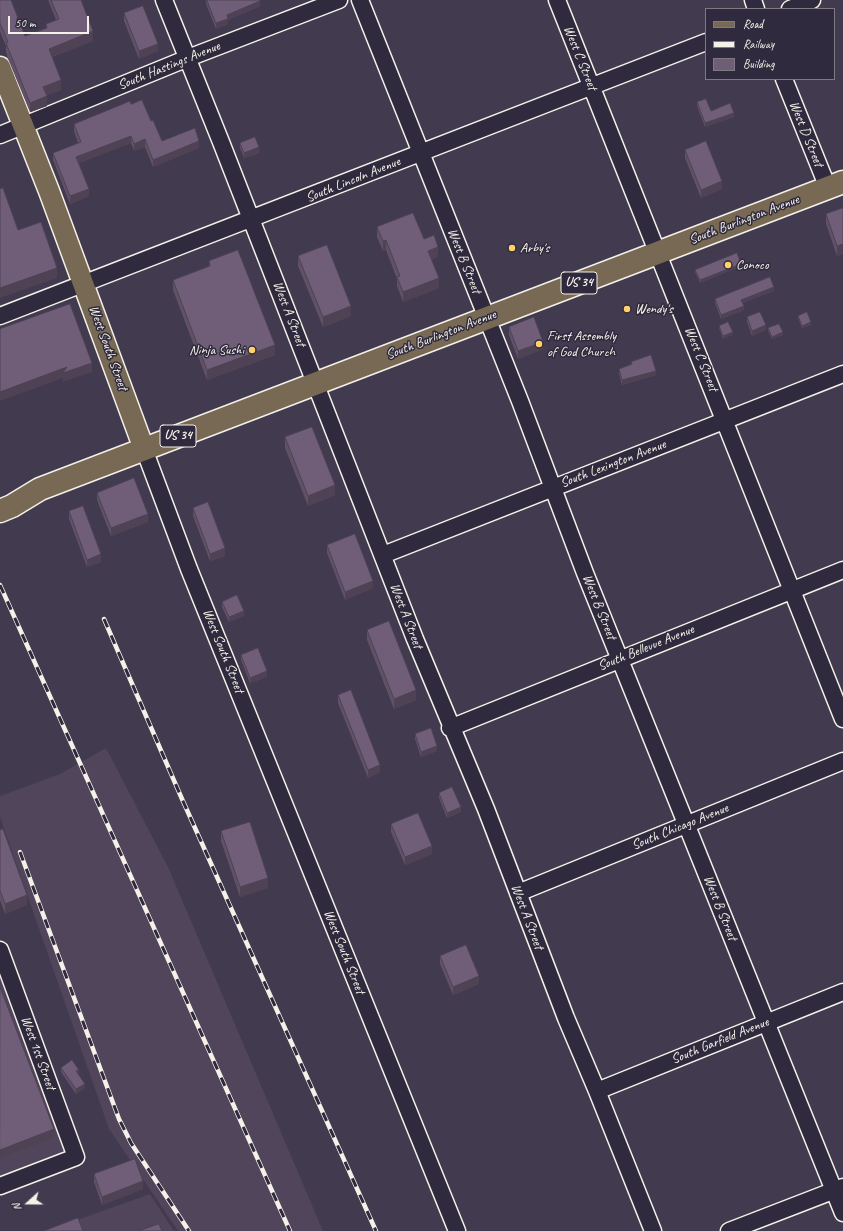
<!DOCTYPE html>
<html>
<head>
<meta charset="utf-8">
<style>
  body { margin:0 }
  #map { position:relative; width:843px; height:1231px; overflow:hidden; background:#423a4f; font-family:Caveat,sans-serif }
  canvas { display:block }
  .legend { position:absolute; left:705px; top:8px; width:130px; height:72px; box-sizing:border-box; background:#2f2a3d; border:1px solid #7e7a81; margin:0; padding:5px 7px; list-style:none; font-size:12px; color:#f4f1e8 }
  .legend li { display:flex; align-items:center; gap:8px; height:20px }
  .legend b { width:20px; border:1px solid #7e7a81 }
  .north { position:absolute; left:8px; top:1183px; width:40px; height:40px; -webkit-text-stroke:3px #2f2a3d; paint-order:stroke; rotate:249deg; font-size:11px; font-weight:700; line-height:16px; text-align:center; color:#f4f1e8 }
  .north::after { content:''; display:block; margin:auto; width:14px; height:18px; background:#f4f1e8; clip-path:polygon(50% 0,100% 100%,50% 72%,0 100%) }
  .scale { position:absolute; left:8px; top:16px; width:81px; height:18px; box-sizing:border-box; border:2px solid #f4f1e8; border-top:0; padding-left:5px; font-size:12px; line-height:14px; white-space:nowrap; color:#f4f1e8; -webkit-text-stroke:3px #2f2a3d; paint-order:stroke }
</style>
</head>
<body>
<div id="map">
<canvas width="843" height="1231"></canvas>
<ul class="legend">
<li><b style="height:5px;background:#786954"></b>Road</li>
<li><b style="height:5px;background:#f4f1e8"></b>Railway</li>
<li><b style="height:11px;background:#705e78"></b>Building</li>
</ul>
<div class="north">N</div>
<div class="scale">50 m</div>
</div>
<script>
const g = document.querySelector('canvas').getContext('2d');
g.lineJoin = 'round';
function fill(path, color) {
  g.fillStyle = color;
  g.fill(path, 'evenodd');
}
function stroke(path, color, width, dash) {
  g.strokeStyle = color;
  g.lineWidth = width;
  g.lineCap = dash ? 'butt' : 'round';
  g.setLineDash(dash || []);
  g.stroke(path);
}
function drawText(font, color, halo, rows, align = 'center') {
  g.font = font + ' Caveat,sans-serif';
  g.lineWidth = 3;
  g.setLineDash([]);
  g.textBaseline = 'middle';
  g.strokeStyle = halo;
  g.fillStyle = color;
  for (const [text, x, y, turn = 0] of rows) {
    g.save();
    g.translate(x, y);
    g.rotate((+turn || 0) * Math.PI / 180);
    g.textAlign = isNaN(turn) ? turn : align;
    if (halo) g.strokeText(text, 0, 0);
    g.fillText(text, 0, 0);
    g.restore();
  }
}
fill(new Path2D(`
  M106 748 168 867 323 1231H178L109 1129 0 817V796L60 774Z
  M0 975 70 1161 0 1188Z
  M150 1194 174 1231H81L77 1220Z`), '#50455b');
const minor = new Path2D(`
  M164 0 221 142 415 639 486 809 566 1018 597 1091 653 1231
  M360 0 520 401 585 573 843 1213
  M557 0 843 719
  M753 0 756 9
  M790 9 812 0
  M784 79 828 188
  M0 135 188 58 339 0
  M0 316 706 42
  M144 449 189 569 457 1231
  M383 555 843 374
  M450 728 843 570
  M518 893 843 761
  M0 950 76 1157 0 1186
  M597 1091 843 992
  M729 1231 843 1187`);
const major = new Path2D(`
  M0 67 49 191 144 449`);
const highway = new Path2D(`
  M0 511 12 506 40 489 843 182`);
stroke(minor, '#f4f1e8', 19);
stroke(major, '#f4f1e8', 23);
stroke(highway, '#f4f1e8', 25);
stroke(minor, '#2f2a3d', 16);
stroke(major, '#786954', 20);
stroke(highway, '#786954', 22);
const rail = new Path2D(`
  M0 585 290 1231
  M104 619 182 799 376 1231
  M20 852 119 1119 131 1143 189 1231`);
stroke(rail, '#f4f1e8', 4.5);
stroke(rail, '#2f2a3d', 3, [9]);
fill(new Path2D(`
  M0 0 25 36 46 28V24L56 20 48 0H81L93 41 52 57 61 90 46 95 47 106 30 112 8 59 6 52V46L0 32Z
  M206 0H260V6L228 20V24L216 29 206 4Z
  M124 13 158 51 139 59 124 21Z
  M697 102 711 111 734 117 705 127 697 106Z
  M131 104 151 121 162 141 199 148 153 167 145 147 134 151 131 143 79 163 89 196 70 204 53 160V153L78 143 74 131V124Z
  M240 143 259 153 244 158 240 148Z
  M685 150 722 189 701 198 685 158Z
  M843 208V254L837 256 826 224V214Z
  M377 227 424 239 438 257 432 259 439 288 403 302 397 286V279L386 250 383 251 377 237Z
  M298 256 351 316 323 327 298 266Z
  M209 261 275 355 207 380 173 290V280L209 266Z
  M741 266 700 283 695 272V270Z
  M774 291 742 303 744 310 721 319 715 303V299Z
  M798 316 811 325 802 328 798 318Z
  M747 317 766 330 752 336 747 322Z
  M719 326 733 334 723 339 719 328Z
  M509 327 543 349 518 359 509 335Z
  M768 328 783 335 772 339 768 331Z
  M631 362 656 375 622 385 619 374V369L631 365Z
  M285 437 335 495 308 506 285 448Z
  M97 493 148 522 111 536 97 500Z
  M193 508 225 556 210 561 193 516Z
  M69 511 101 562 87 567 69 519Z
  M327 545 373 588 345 600 327 553Z
  M222 602 244 616 229 622 222 607Z
  M367 630 416 700 394 709 367 640Z
  M241 655 267 677 250 683 241 660Z
  M338 695 380 772 368 778 338 703Z
  M415 734 437 751 421 757 415 739Z
  M439 793 461 812 447 818 439 798Z
  M391 824 432 854 405 865 391 832Z
  M0 830 27 905 5 914 0 900Z
  M221 831 268 888 240 897 221 841Z
  M440 956 479 984 453 995 440 964Z
  M61 1068 79 1074H78L85 1088 76 1094 61 1072Z
  M94 1174 143 1189 102 1205 94 1182Z`), '#605167');
fill(new Path2D(`
  M260 1V6L228 20V24L216 29V23L227 15Z
  M93 31V41L49 58V49Z
  M158 44V51L139 59V51Z
  M61 80V90L43 96V87Z
  M47 96V106L30 112V103Z
  M734 113V117L705 127V123Z
  M131 136V143L76 164V157Z
  M145 139V147L134 151V144Z
  M199 141V148L153 167V160Z
  M259 147V153L244 158V153Z
  M722 181V189L701 198V190Z
  M89 189V196L70 204V196Z
  M386 240V250L383 251V241Z
  M843 244V254L837 256V246Z
  M438 247V257L428 261V251Z
  M741 264V266L700 283V280Z
  M57 268V278L0 298V288Z
  M439 278V288L403 302V292Z
  M774 287V291L741 304V300Z
  M351 306V316L323 327V317Z
  M744 306V310L721 319V315Z
  M811 322V325L802 328V326Z
  M766 325V330L752 336V331Z
  M733 332V334L723 339V336Z
  M783 332V335L772 339V337Z
  M543 342V349L518 359V351Z
  M275 345V355L207 380V370Z
  M92 363V372L63 382V378L0 401V392L67 367Z
  M656 371V375L622 385V380Z
  M335 485V495L308 506V496Z
  M148 514V522L111 536V528Z
  M225 548V556L210 561V554Z
  M101 554V562L87 567V560Z
  M373 581V588L345 600V592Z
  M244 611V616L229 622V617Z
  M267 671V677L250 683V678Z
  M416 690V700L394 709V699Z
  M437 746V751L421 757V752Z
  M380 765V772L368 778V770Z
  M461 807V812L447 818V813Z
  M432 846V854L405 865V857Z
  M268 878V888L240 897V887Z
  M27 895V905L5 914V904Z
  M479 976V984L453 995V987Z
  M79 1070V1074L76 1075V1071Z
  M85 1084V1088L76 1094V1089Z
  M54 1129V1137L0 1158V1150Z
  M143 1181V1189L102 1205V1197Z`), '#4e4254');
const building = new Path2D(`
  M0 0H11L25 36 47 28 46 24 59 19 51 0H81L93 31 49 49 61 80 43 87 47 96 30 103 6 43 8 42 0 23Z
  M207 0H260V1L227 15 228 19 216 23Z
  M143 6 158 44 139 51 124 13Z
  M706 99 711 111 730 103 734 113 705 123 697 102Z
  M142 100 151 121 153 120 162 141 195 128 199 141 153 160 145 139 134 144 131 136 76 157 89 189 70 196 53 153 81 142 74 124 130 101 131 104Z
  M255 137 259 147 244 153 240 143Z
  M706 141 722 181 701 190 685 150Z
  M3 188 18 230 41 222 57 268 0 288V189Z
  M843 208V244L837 246 826 214Z
  M413 213 424 239 434 235 438 247 428 251 439 278 403 292 397 277 400 276 386 240 383 241 377 227Z
  M327 245 351 306 323 317 298 256Z
  M238 250 275 345 207 370 173 280 210 266 209 261Z
  M737 253 741 264 700 280 695 270Z
  M770 277 774 287 741 300 744 306 721 315 715 299Z
  M70 304 92 363 63 373 67 367 0 392V329Z
  M760 312 766 325 752 331 747 317Z
  M807 312 811 322 802 326 798 316Z
  M534 317 543 342 518 351 509 327Z
  M728 322 733 332 723 336 719 326Z
  M779 324 783 332 772 337 768 328Z
  M651 355 656 371 622 380 619 369 632 364 631 362Z
  M312 427 335 485 308 496 285 437Z
  M134 478 148 514 111 528 97 493Z
  M208 502 225 548 210 554 193 508Z
  M83 506 101 554 87 560 69 511Z
  M355 534 373 581 345 592 327 545Z
  M237 595 244 611 229 617 222 602Z
  M389 621 416 690 394 699 367 630Z
  M258 648 267 671 250 678 241 655Z
  M351 690 380 765 368 770 338 695Z
  M431 728 437 746 421 752 415 734Z
  M452 787 461 807 447 813 439 793Z
  M418 813 432 846 405 857 391 824Z
  M250 822 268 878 240 887 221 831Z
  M3 829 27 895 5 904 0 890V830Z
  M466 945 479 976 453 987 440 956Z
  M0 987 54 1129 0 1150Z
  M72 1060 79 1070 76 1071 85 1084 76 1089 61 1068Z
  M135 1159 143 1181 102 1197 94 1174Z
  M78 1218 83 1231H44Z
  M159 1224 162 1231H139Z`);
fill(building, '#705e78');
stroke(building, '#4e4254', 1);
for (const [x, y, r, color] of [
  [512,248,4,"#ffd166"],
  [728,265,4,"#ffd166"],
  [627,309,4,"#ffd166"],
  [539,344,4,"#ffd166"],
  [252,350,4,"#ffd166"]
]) {
  const dot = new Path2D();
  dot.arc(x, y, r, 0, 2 * Math.PI);
  g.fillStyle = color;
  g.fill(dot);
  stroke(dot, '#2f2a3d', 1.5);
}
for (const [x, y, w] of [
  [579,283,36],
  [178,436,36]
]) {
  const box = new Path2D();
  box.roundRect(x - w / 2, y - 11, w, 22, 3);
  g.fillStyle = '#2f2a3d';
  g.fill(box);
  stroke(box, '#f4f1e8', 1);
}
drawText('bold 13px', '#f4f1e8', null, [
  ["US 34",579,283],
  ["US 34",178,436]
]);
drawText('14px', '#f4f1e8', '#2f2a3d', [
  ["West C Street",580,58,68],
  ["South Hastings Avenue",169,66,-22],
  ["West D Street",806,134,68],
  ["South Lincoln Avenue",353,180,-22],
  ["South Burlington Avenue",744,220,-21],
  ["West B Street",464,261,68],
  ["West A Street",289,314,69],
  ["South Burlington Avenue",441,335,-21],
  ["West South Street",108,348,70],
  ["West C Street",701,359,68],
  ["South Lexington Avenue",613,464,-21],
  ["West B Street",599,607,68],
  ["West A Street",406,616,69],
  ["South Bellevue Avenue",646,648,-22],
  ["West South Street",223,651,68],
  ["South Chicago Avenue",680,827,-22],
  ["West B Street",720,908,68],
  ["West A Street",527,917,69],
  ["West South Street",344,952,68],
  ["South Garfield Avenue",720,1041,-22],
  ["West 1st Street",38,1053,70]
]);
drawText('14px', '#f4f1e8', '#2f2a3d', [
  ["Arby's",520,248],
  ["Conoco",736,265],
  ["Wendy's",635,309],
  ["First Assembly",547,336],
  ["of God Church",547,352],
  ["Ninja Sushi",244,350,"right"]
], 'left');
</script>
</body>
</html>
